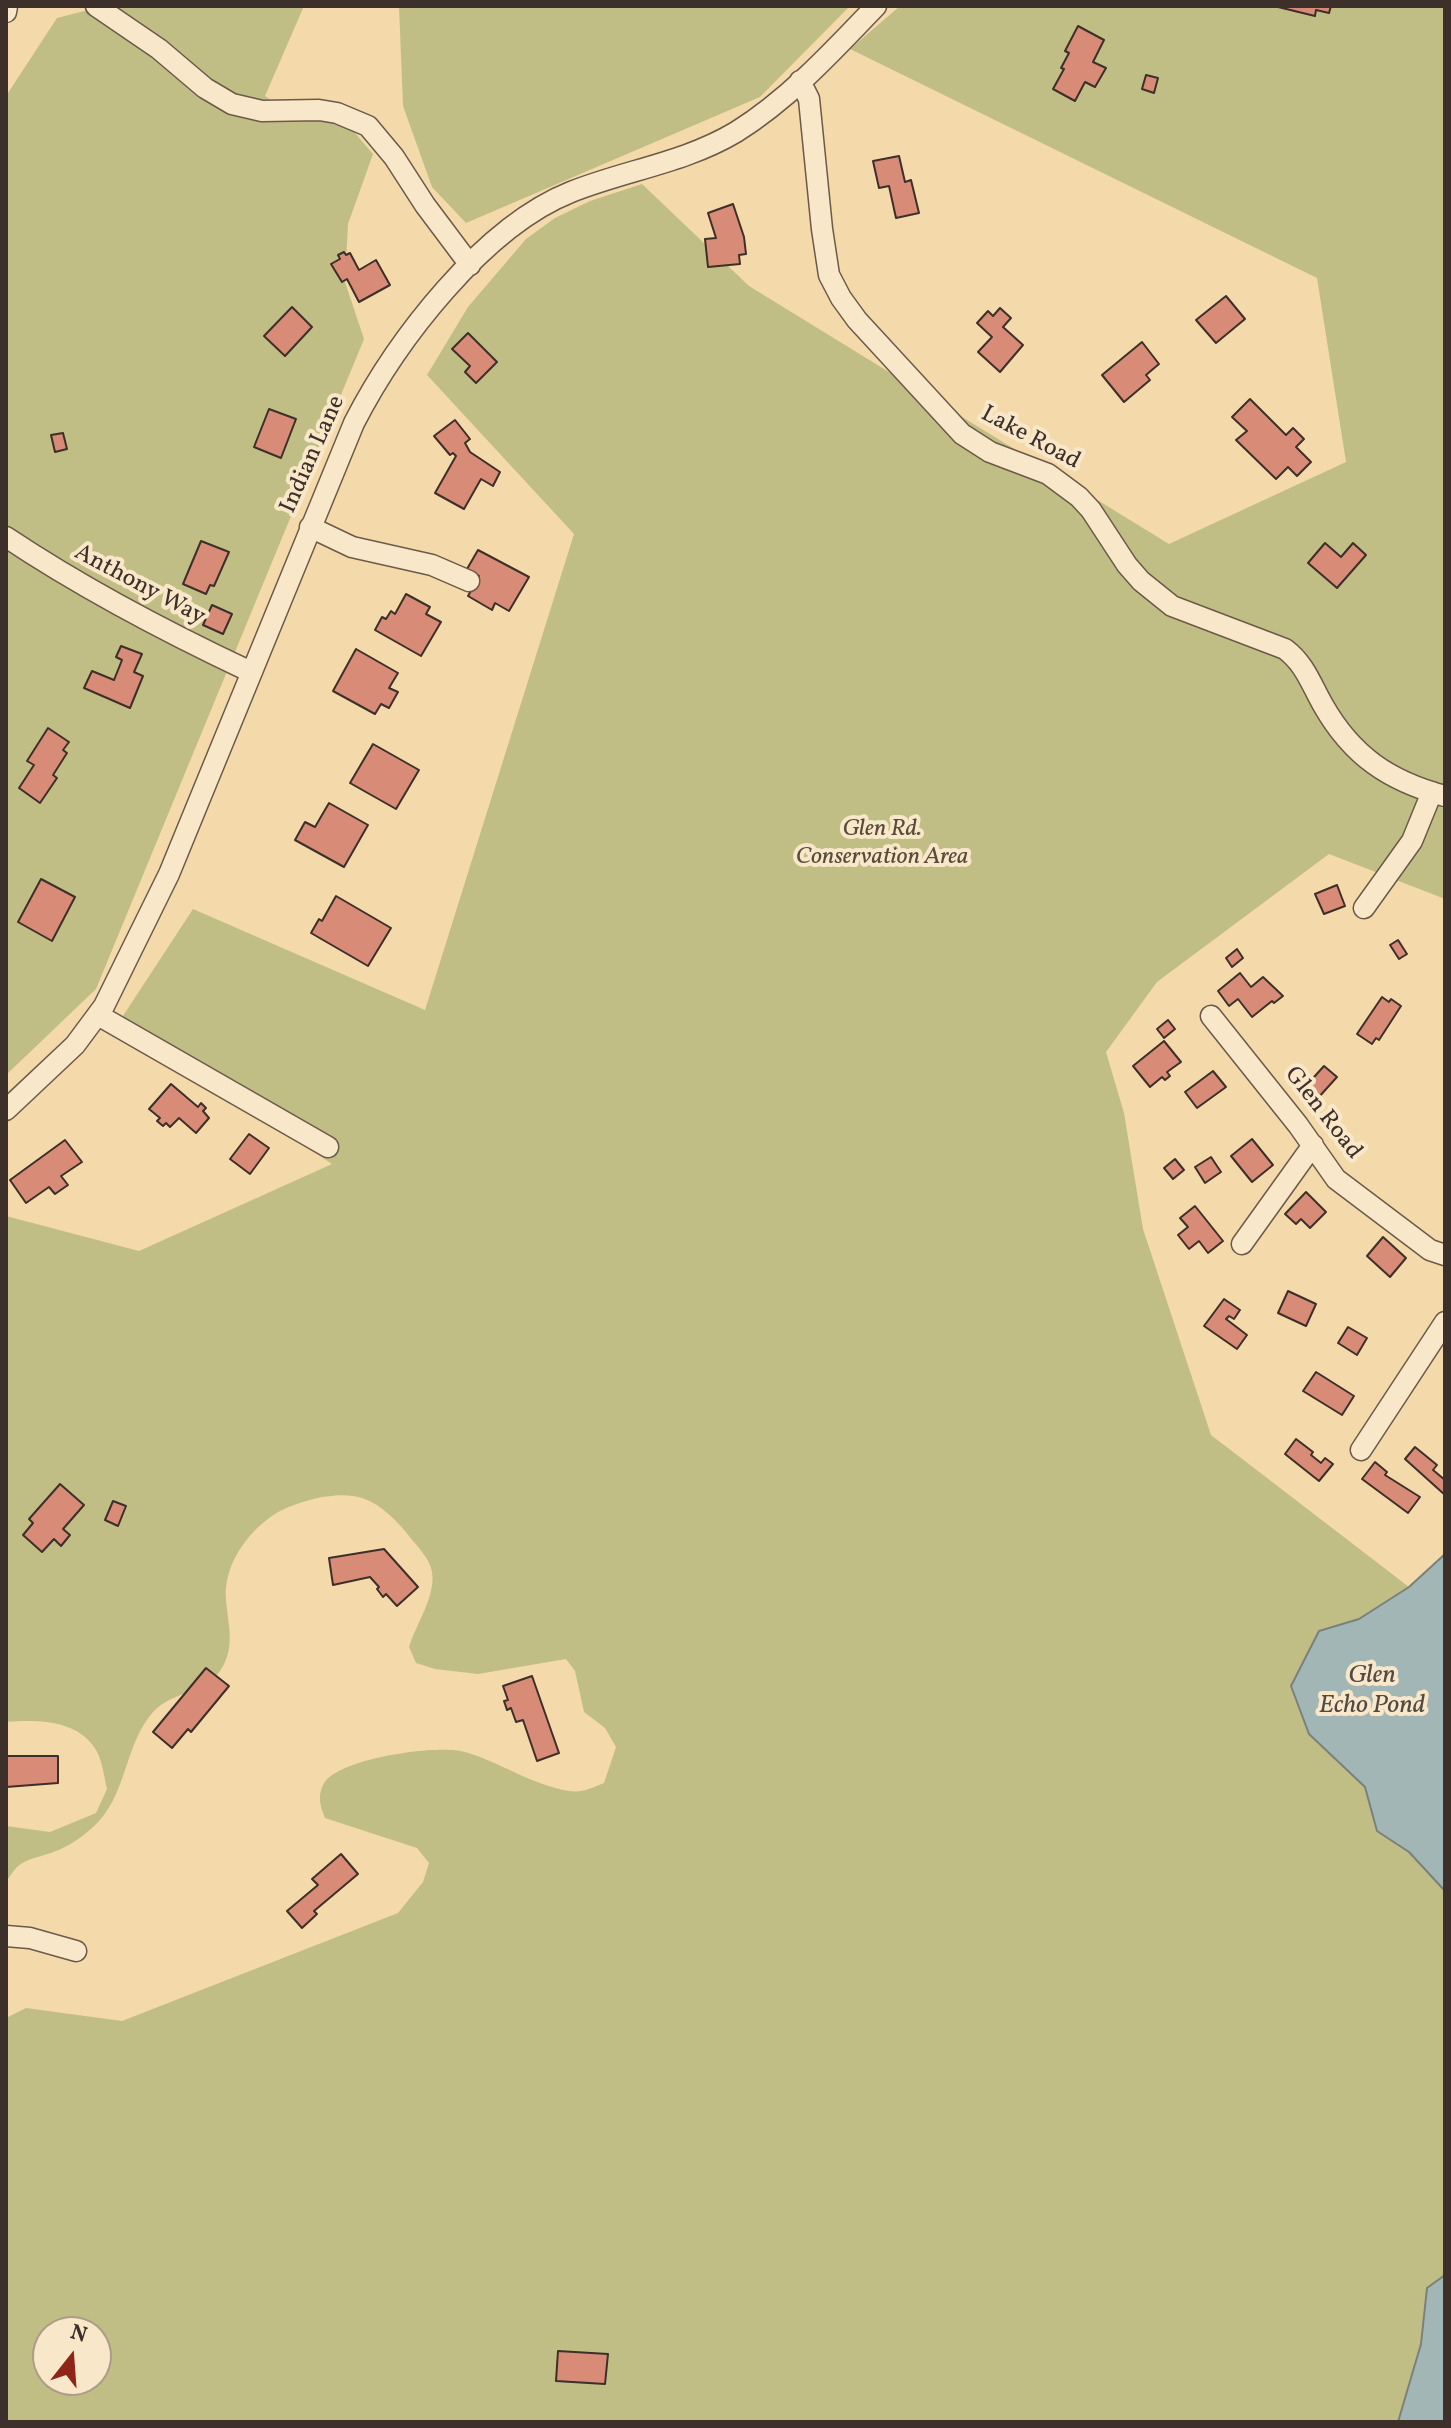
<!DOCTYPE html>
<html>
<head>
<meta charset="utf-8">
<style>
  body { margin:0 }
  #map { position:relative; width:1451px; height:2428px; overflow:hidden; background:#f4daaa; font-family:Vollkorn,serif }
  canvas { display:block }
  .frame { position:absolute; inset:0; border:8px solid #3d2f29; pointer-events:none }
  .north { position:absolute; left:32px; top:2316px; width:80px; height:80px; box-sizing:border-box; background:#f8e7c8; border:2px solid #ad9d88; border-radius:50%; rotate:17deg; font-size:22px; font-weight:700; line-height:32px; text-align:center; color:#3d2f29 }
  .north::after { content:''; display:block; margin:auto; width:28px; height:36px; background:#8f2418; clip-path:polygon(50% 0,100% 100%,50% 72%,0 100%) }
</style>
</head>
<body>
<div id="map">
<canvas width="1451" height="2428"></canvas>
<div class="frame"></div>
<div class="north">N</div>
</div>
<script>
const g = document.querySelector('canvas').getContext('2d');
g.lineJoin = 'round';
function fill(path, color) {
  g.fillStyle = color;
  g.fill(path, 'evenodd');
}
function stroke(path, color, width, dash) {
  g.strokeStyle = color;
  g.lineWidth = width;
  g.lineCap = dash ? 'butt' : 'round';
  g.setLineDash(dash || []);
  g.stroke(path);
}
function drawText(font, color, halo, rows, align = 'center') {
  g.font = font + ' Vollkorn,serif';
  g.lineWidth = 8;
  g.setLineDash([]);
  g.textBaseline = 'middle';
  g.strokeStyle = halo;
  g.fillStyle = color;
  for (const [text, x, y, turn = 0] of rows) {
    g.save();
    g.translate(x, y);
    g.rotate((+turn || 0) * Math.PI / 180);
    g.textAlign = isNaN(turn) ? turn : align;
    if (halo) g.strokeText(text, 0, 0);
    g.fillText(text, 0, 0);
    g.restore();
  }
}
fill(new Path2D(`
  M104 6H304L265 96 296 117 349 126 373 154 348 224 345 282 364 339 96 989 6 1075V96L57 18Z
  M399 6H850L760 97 466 223 432 187 403 106Z
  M900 6H1445V899L1329 854 1157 982 1106 1052 1124 1113 1143 1229 1211 1435 1409 1587 1359 1619 1319 1631 1309 1734 1365 1787 1377 1831 1409 1852 1445 1891V2275L1427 2288 1421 2344 1398 2422H6V2018L26 2008 122 2021 398 1913 423 1882 429 1863 417 1848 325 1818C320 1806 317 1796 324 1783 340 1758 438 1744 465 1752 500 1762 532 1785 569 1791 582 1793 592 1788 604 1783L616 1747 605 1728 584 1712 575 1671 566 1659 478 1674 435 1669 416 1663 409 1647C416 1624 436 1596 432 1572 430 1559 417 1546 409 1536 397 1521 381 1504 362 1498 337 1490 297 1501 275 1514 247 1532 223 1566 226 1600 228 1625 236 1648 220 1671 205 1693 172 1692 154 1711 123 1745 128 1797 92 1828 82 1837 69 1846 56 1851 45 1856 26 1858 17 1867 13 1871 10 1877 6 1881V1826L50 1832 96 1813 107 1789C104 1777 102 1757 94 1747 74 1719 36 1720 6 1722V1216L139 1251 332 1164 119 1022 193 909 425 1010 574 534 427 375 468 307 526 239 555 218 590 201 642 184 749 286 1169 544 1346 462 1317 278 850 49ZM48 2332H96V2380H48Z`), '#c1be85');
const water = new Path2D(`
  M1445 1554V1891L1409 1852 1377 1831 1365 1787 1309 1734 1291 1686 1319 1631 1359 1619 1409 1587Z
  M1445 2275V2422H1398L1421 2344 1427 2288Z`);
fill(water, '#a2b7b5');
stroke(water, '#7a817d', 2);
const building = new Path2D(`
  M1274 6H1331L1329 13 1316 10 1315 16Z
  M1078 26 1104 40 1093 62 1106 68 1095 87 1085 82 1075 101 1053 89 1064 69 1061 68 1069 53 1065 51Z
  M1146 75 1158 78 1154 93 1142 89Z
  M899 156 905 182 911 180 919 213 896 218 889 186 879 188 873 161Z
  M733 204 744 237 746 254 739 255 740 264 708 267 705 239 716 238 708 213Z
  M344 252 346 255 350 253 359 270 376 260 390 285 359 302 347 279 342 282 331 264 340 259 338 255Z
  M1226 296 1245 319 1216 343 1196 320Z
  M292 307 312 327 285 356 264 336Z
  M1000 308 1011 318 1003 327 1023 345 1000 372 978 352 992 337 977 323 988 311 993 316Z
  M468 333 497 362 476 383 465 372 470 366 452 349Z
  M1142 342 1159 364 1146 375 1150 380 1124 402 1102 375Z
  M1250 399 1286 435 1293 428 1304 439 1296 447 1311 462 1297 476 1288 467 1276 479 1236 440 1247 431 1232 417Z
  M269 409 296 419 281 458 254 447Z
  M455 420 470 439 465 443 470 452 500 472 493 486 481 479 464 509 435 493 456 456 453 453 450 455 434 436Z
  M63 433 67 449 55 452 51 435Z
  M201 541 229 552 214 586 210 585 206 594 183 584Z
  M1325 543 1341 557 1353 543 1366 555 1337 588 1308 563Z
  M478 550 529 577 509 611 495 603 492 610 468 596 479 576 467 569Z
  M406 594 430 607 426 614 441 622 421 656 375 630 382 617 386 619 391 611 395 614Z
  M212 605 232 614 223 634 203 625Z
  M121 646 142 654 134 672 143 676 130 708 84 688 92 671 114 680 122 660 116 657Z
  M356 649 398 673 389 688 398 692 389 708 381 704 375 714 333 691Z
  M48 728 69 742 63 750 67 753 53 775 57 778 40 803 19 788 34 765 27 761Z
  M373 744 419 770 396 809 350 783Z
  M329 803 368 825 344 867 295 840 305 822 315 827Z
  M41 879 75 897 52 941 18 922Z
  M1337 885 1345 906 1324 914 1315 894Z
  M336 896 391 928 368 966 311 933 319 919 322 921Z
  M1398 940 1407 954 1399 959 1390 945Z
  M1237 949 1243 958 1232 967 1226 958Z
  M1240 973 1251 987 1263 977 1283 996 1274 1003 1272 1001 1252 1017 1238 999 1229 1006 1218 991Z
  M1382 997 1389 1002 1391 999 1401 1006 1379 1040 1376 1038 1372 1044 1357 1034Z
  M1168 1020 1175 1029 1164 1038 1157 1029Z
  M1164 1041 1181 1062 1167 1072 1170 1076 1165 1080 1162 1077 1150 1087 1133 1066Z
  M1324 1066 1337 1077 1318 1098 1305 1087Z
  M1213 1071 1226 1087 1197 1108 1185 1092Z
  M171 1084 198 1107 201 1103 206 1108 203 1111 209 1118 196 1133 179 1118 170 1127 166 1123 163 1126 157 1121 160 1118 149 1109Z
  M249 1134 269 1148 250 1174 230 1159Z
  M1252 1139 1273 1165 1252 1182 1231 1156Z
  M65 1140 82 1162 61 1176 68 1185 55 1194 49 1187 26 1203 10 1180Z
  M1211 1157 1221 1172 1205 1183 1195 1167Z
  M1175 1159 1184 1170 1173 1179 1164 1168Z
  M1306 1192 1326 1212 1310 1228 1301 1219 1296 1224 1285 1214Z
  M1195 1206 1223 1241 1208 1253 1199 1241 1189 1249 1178 1235 1188 1227 1180 1218Z
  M1383 1237 1406 1258 1390 1277 1367 1256Z
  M1288 1291 1316 1304 1306 1326 1278 1313Z
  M1224 1299 1240 1310 1234 1319 1229 1316 1226 1319 1247 1335 1237 1349 1204 1326Z
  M1348 1327 1367 1338 1357 1355 1338 1343Z
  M1316 1372 1354 1396 1342 1415 1303 1391Z
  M1296 1439 1313 1452 1311 1455 1321 1463 1325 1458 1333 1464 1319 1481 1285 1454Z
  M1415 1447 1437 1465 1433 1470 1445 1480V1495L1405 1459Z
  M1375 1462 1387 1472 1385 1475 1420 1497 1408 1513 1362 1479Z
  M60 1484 84 1505 63 1529 70 1535 61 1546 54 1539 42 1552 23 1535 33 1523 29 1519Z
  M113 1501 126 1506 118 1526 105 1520Z
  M384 1549 418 1587 397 1606 386 1594 383 1597 377 1589 379 1587 370 1577 333 1585 329 1558Z
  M206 1668 229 1686 191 1732 188 1729 172 1748 153 1732Z
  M532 1676 559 1753 537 1761 523 1720 516 1722 511 1708 507 1710 504 1701 508 1700 503 1686Z
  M6 1756H58V1783L6 1787Z
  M341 1854 358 1874 314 1911 317 1914 302 1928 287 1911 318 1885 312 1879Z
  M558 2351 608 2354 605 2384 556 2381Z`);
fill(building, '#d88b77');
stroke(building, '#3d2f29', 2);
const minor = new Path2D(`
  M96 6 159 49 205 88 232 104 262 111 319 110 337 113 368 126 394 157 425 205 470 265
  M6 12 7 6
  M800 81 809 99 822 229 829 275 841 298 857 320 962 434 990 452 1048 474 1079 497 1091 510 1127 565 1141 581 1172 606 1285 649C1305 664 1311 684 1323 705 1352 756 1389 781 1445 796
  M310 527 352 547 432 565 469 581
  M6 537C84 589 166 632 251 672
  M1364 908 1412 841 1432 792
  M98 1015 328 1147
  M1211 1016 1298 1125 1336 1179 1430 1250 1445 1255
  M6 1110 75 1045 104 1006 169 874 354 423C396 341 483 227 571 192 626 170 684 163 736 132 789 99 834 50 876 6
  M1242 1244 1313 1145
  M1361 1450 1445 1322
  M6 1936 30 1938 76 1951`);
stroke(minor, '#6b5a49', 23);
stroke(minor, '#f8e7c8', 20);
drawText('24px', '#3d2f29', '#f8e7c8', [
  ["Lake Road",1030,439,28],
  ["Indian Lane",314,455,-66],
  ["Anthony Way",139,586,28],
  ["Glen Road",1322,1114,52]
]);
drawText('italic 24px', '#574c3b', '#f8e7c8', [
  ["Glen Rd.",882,831],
  ["Conservation Area",882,859]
]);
drawText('italic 26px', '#514a45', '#f8e7c8', [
  ["Glen",1372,1677],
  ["Echo Pond",1372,1707]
]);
</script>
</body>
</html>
